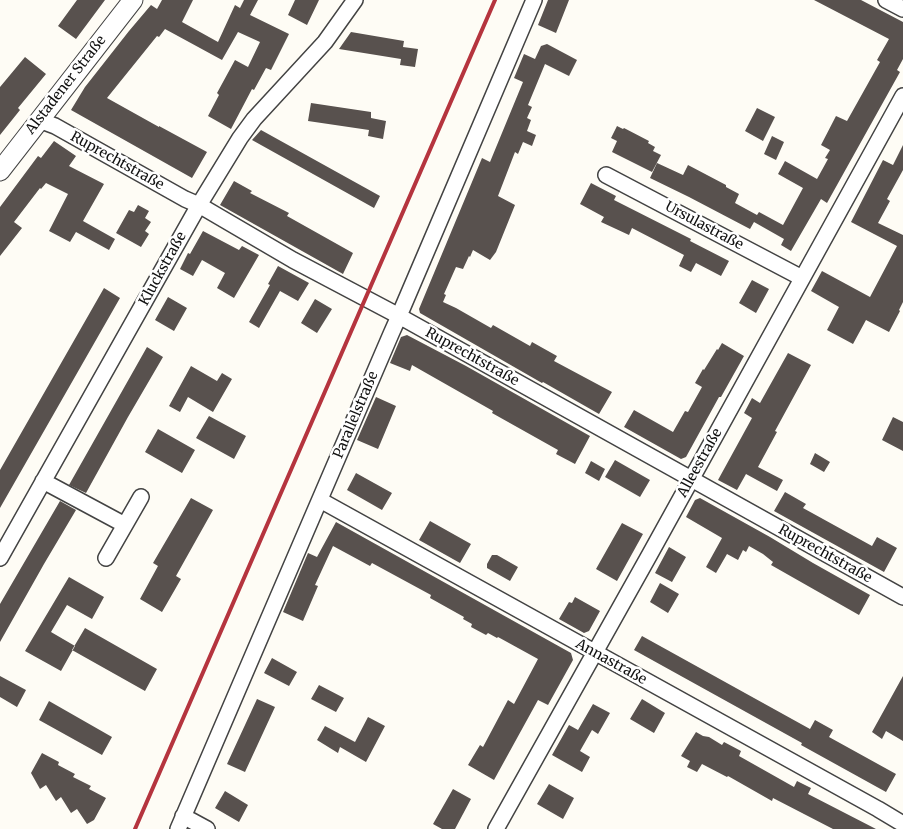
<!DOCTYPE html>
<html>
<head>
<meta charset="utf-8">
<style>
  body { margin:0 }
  canvas { display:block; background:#fefcf5 }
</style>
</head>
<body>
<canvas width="903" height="829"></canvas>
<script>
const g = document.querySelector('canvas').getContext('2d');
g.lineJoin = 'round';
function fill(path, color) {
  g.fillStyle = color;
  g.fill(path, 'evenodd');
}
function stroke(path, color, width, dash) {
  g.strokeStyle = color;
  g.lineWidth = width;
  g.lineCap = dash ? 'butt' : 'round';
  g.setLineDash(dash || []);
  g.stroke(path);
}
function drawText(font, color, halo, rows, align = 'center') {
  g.font = font + ' Merriweather,serif';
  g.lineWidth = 5;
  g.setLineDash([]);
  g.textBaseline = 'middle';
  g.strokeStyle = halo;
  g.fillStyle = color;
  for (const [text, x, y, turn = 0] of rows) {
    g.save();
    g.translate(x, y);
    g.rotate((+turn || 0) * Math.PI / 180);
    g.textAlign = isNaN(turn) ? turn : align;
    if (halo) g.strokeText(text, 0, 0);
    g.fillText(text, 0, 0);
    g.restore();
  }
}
fill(new Path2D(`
  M77 0H105L76 39 58 26Z
  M162 0H193L182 22 218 42 235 5 240 8 244 0H258L250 15 289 34 271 70 266 68 254 90 252 89 231 129 208 116 219 95 217 93 235 60 248 67 260 42 238 32 222 60 165 29 159 37 157 36 107 98 159 127V126L207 152 192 178 71 110 85 87 129 31 151 5 157 9Z
  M295 0H319L307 25 288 15Z
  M548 0H569L556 33 538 25Z
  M814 0H861L903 22V59L897 70 900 72 827 203 821 199 791 251 781 245 784 239 754 222 750 229 689 197 650 178 657 163 683 175 688 165 726 185V187L739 194 735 203 757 215 759 212 783 225 803 188 778 174 785 161 817 179 828 159 825 158 830 150 821 145 836 116 847 121 880 62 877 60 889 39Z
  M351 32 404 41 403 47 418 49 415 67 400 65 401 59 339 49Z
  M547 44 577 60 569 76 545 64 528 105 532 107 527 118 531 120 527 131 536 135 532 146 523 142 518 154 515 152 498 196 515 205 496 252 490 260 473 250 470 257 469 256 463 269 456 267 444 294 446 295 443 302 456 308 491 328 493 325 530 346 532 342 557 356 554 361 612 392 599 414 543 382 542 383 420 313 419 309 482 158 490 162 523 82 514 78 524 54 535 59 541 46Z
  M25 57 46 74 18 108 20 110 0 135V87Z
  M311 103 371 112V118L386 121 383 139 368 136 369 130 308 121Z
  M757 108 775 117 763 141 745 131Z
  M617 126 623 129 624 128 649 141 648 143 655 147 653 151 661 155 652 172 612 152 617 141 611 138Z
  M261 130 380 196 374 208 252 140Z
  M772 136 784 142 776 160 764 154Z
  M54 141 76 156 69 166 104 184 83 221 115 239 109 250 76 232 70 242 49 231 68 194 46 183 41 189 40 188 14 222 22 228 0 256V207L38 156 41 158Z
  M903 145V170L887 199 890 201 878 223 903 235V302L899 310 900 311 889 332 866 320 853 344 827 330 839 307 811 291 822 271 870 297 897 246 851 222 883 160 893 165Z
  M234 181 252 191 250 193 289 213 287 216 353 253 343 274 220 205Z
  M591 183 616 196 614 200 691 239 690 241 729 261 721 276 696 263 691 272 679 266 684 255 632 228 629 235 601 222 604 217 580 204Z
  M138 205 149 211 145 218 151 222 145 231 149 234 141 247 116 233 129 210 134 212Z
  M203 231 239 250 242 246 259 255 234 298 217 288 225 273 202 260 193 276 180 269 188 253 190 254Z
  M278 266 309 283 298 301 280 291 259 328 249 322 270 285 268 284Z
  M752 280 769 289 756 313 739 303Z
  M104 288 120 298 0 508V470Z
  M168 297 187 308 174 331 155 320Z
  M315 299 332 309 317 333 301 323Z
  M407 335 466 366 590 436 575 464 556 454 558 450 492 413 493 411 412 365 410 371 390 363 401 337Z
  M722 343 744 356 721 397H719L686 457 681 459 624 427 634 410 673 432 685 411 688 412 702 387 695 383 703 369 704 370 717 349 718 350Z
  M147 347 163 357 128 417 86 493 69 485Z
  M788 353 811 365 775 431 777 432 758 467 783 480 777 491 746 474 737 490 718 480 752 418 744 413 752 398 760 403Z
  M191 366 217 381 222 373 232 379 213 412 188 397 180 412 169 406Z
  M376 397 396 406 378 449 357 440Z
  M209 416 246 436 234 459 196 438Z
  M893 417 903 422V451L882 440Z
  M158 429 195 450 182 473 145 452Z
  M815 453 830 462 824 472 810 464Z
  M615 460 650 480 640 497 605 477Z
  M591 461 605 469 599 481 585 473Z
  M356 473 392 493 382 510 347 490Z
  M785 492 806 504 803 508 872 546 877 537 897 548 884 572 774 511Z
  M191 498 213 510 176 576 181 579 162 612 140 599 158 566 153 563Z
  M700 498 770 537 813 563 870 595 859 615 771 565 773 562 763 554 749 546 746 552 743 550 738 560 727 554 716 573 706 567 722 538 686 517 695 500Z
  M60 501 76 510 44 564 0 642V604Z
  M430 521 471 544 460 563 419 540Z
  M336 522 571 653 573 660 548 705 538 700 494 780 468 765 480 745 483 747 508 700 514 704 538 659 498 637 497 638 488 633 486 635 471 627 472 624 463 619 464 617 430 598 431 595 372 563 370 566 333 546 315 585 318 586 303 621 283 612 308 553 317 557Z
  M622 523 643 534 617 581 596 569Z
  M669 547 686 557 672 582 655 573Z
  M492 555H497L518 567 510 581 487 568V564Z
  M69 577 104 597 92 619 67 605 51 632 75 646 61 671 25 651Z
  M660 583 679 594 668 613 650 602Z
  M575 597 600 611 589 631 584 633 559 619 569 602 572 603Z
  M85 628 157 669 145 691 72 650Z
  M642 636 810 729 815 720 833 730 829 737 896 774 886 792 801 745 802 743 634 650Z
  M272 658 297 672 289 686 264 673Z
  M0 676 26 690 17 707 0 697Z
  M903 676V741L886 731 882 739 872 732Z
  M319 685 344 698 336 712 311 699Z
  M257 699 275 707 245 772 227 764Z
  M642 699 665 713 654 733 630 719Z
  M49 701 112 737 102 755 39 720Z
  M593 704 610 713 598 734 592 730 580 751 590 757 582 772 552 755 569 725 578 730Z
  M368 717 385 726 366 762 340 747 338 753 317 740 325 726 355 742Z
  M696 732 703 736 709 737 722 745 724 742 741 751 739 756 794 787 797 781 811 788 808 794 876 829H833L773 798 772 801 728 776 727 777 702 764 697 772 687 767 690 761 681 756Z
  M42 753 59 762 58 765 75 774 73 777 91 786 89 789 106 798 94 820 87 824 77 809 71 813 61 797 56 801 46 785 40 789 31 773Z
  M549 784 574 798 563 819 537 804Z
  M453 789 471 799 455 829H442L433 824Z
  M225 791 248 805 239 822 215 808Z`), '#58514e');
const minor = new Path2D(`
  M886 0 903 9
  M39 120 55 126 185 199 199 205 293 260 399 316 903 597
  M606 175 802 278
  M43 481 125 525
  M320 500 878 809 903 824
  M0 558 199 205 240 138 254 119 325 42 355 0
  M106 558 141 497
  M183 816 207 829
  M178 829 391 334 399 316 534 0
  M496 829 650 554 903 96`);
const tertiary = new Path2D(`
  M0 171 133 0`);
stroke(minor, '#434343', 18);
stroke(tertiary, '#434343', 21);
stroke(minor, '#fff', 15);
stroke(tertiary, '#fff', 19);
stroke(new Path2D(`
  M135 829 495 0`), '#b5343e', 4);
drawText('14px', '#101010', '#fff', [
  ["Alstadener Straße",66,85,-52],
  ["Ruprechtstraße",117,161,29],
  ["Ursulastraße",704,226,28],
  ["Kluckstraße",163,269,-61],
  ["Ruprechtstraße",472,357,29],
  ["Parallelstraße",356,415,-67],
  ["Alleestraße",700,463,-61],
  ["Ruprechtstraße",825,554,29],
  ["Annastraße",611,662,29]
]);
</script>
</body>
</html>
